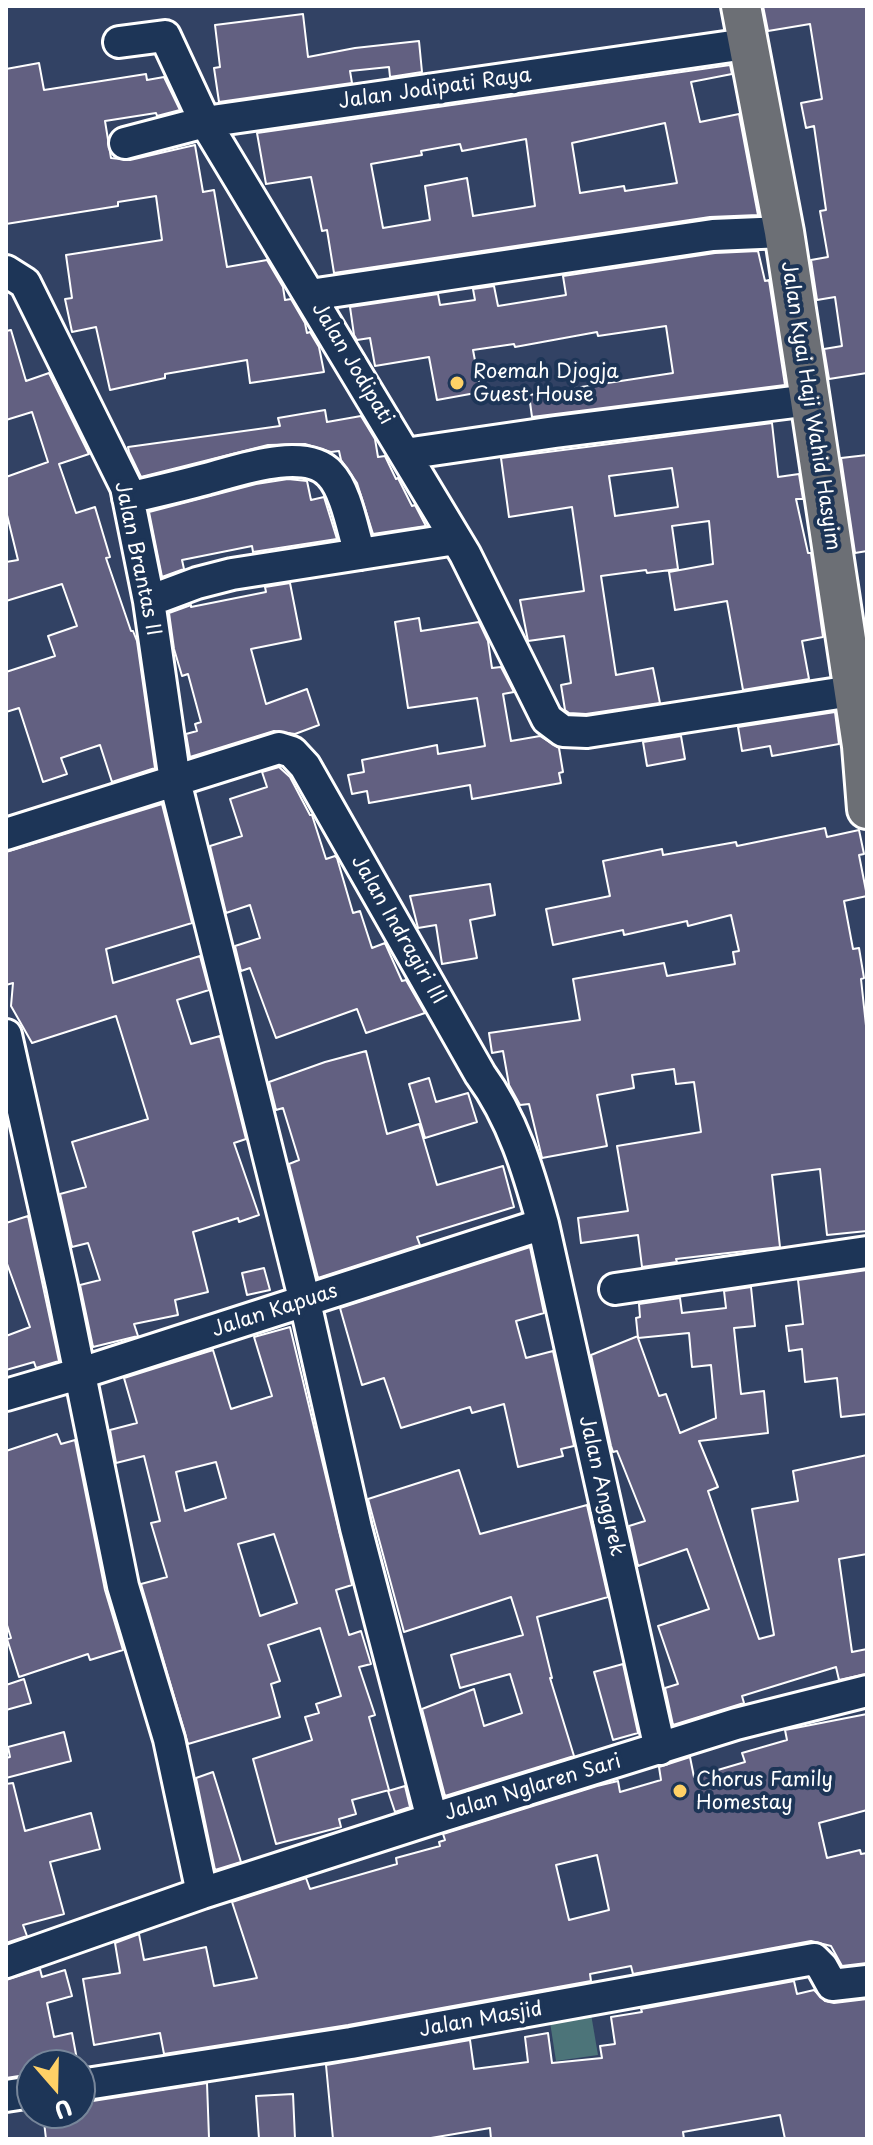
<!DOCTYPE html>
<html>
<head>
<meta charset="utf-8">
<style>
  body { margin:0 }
  #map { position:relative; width:873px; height:2145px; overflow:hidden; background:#324264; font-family:"Playpen Sans",sans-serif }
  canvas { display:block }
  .frame { position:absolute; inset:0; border:8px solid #fff; pointer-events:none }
  .north { position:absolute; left:16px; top:2049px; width:80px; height:80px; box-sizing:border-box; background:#1d3557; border:2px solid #77869a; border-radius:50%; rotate:160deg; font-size:22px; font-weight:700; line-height:32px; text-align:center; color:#fff }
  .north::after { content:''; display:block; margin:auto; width:28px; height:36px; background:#ffd166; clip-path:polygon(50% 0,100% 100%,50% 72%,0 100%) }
</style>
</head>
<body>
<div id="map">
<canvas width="873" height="2145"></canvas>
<div class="frame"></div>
<div class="north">U</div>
</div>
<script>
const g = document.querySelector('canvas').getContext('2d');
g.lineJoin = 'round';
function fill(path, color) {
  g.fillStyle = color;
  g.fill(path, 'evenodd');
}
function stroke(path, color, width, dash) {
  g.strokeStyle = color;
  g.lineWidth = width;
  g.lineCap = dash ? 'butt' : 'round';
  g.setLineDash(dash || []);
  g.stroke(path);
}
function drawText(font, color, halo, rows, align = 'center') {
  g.font = font + ' "Playpen Sans",sans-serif';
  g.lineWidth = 8;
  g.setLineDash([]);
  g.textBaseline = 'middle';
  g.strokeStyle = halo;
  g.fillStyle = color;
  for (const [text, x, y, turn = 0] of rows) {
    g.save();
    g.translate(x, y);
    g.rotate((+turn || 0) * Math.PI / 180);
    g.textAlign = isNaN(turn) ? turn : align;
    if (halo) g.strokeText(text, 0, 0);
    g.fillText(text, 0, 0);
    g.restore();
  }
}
fill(new Path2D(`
  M591 2014 598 2055 556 2061 550 2022Z`), '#4c7479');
const building = new Path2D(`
  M763 6H867V373L829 379 824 349 842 346 835 297 817 300 811 260 828 257 820 211 826 210 814 126 806 128 801 103 822 99 810 24 768 31Z
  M303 14 308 57 355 48 419 41 422 72 390 77 389 67 350 71 352 83 219 102 214 68 220 67 215 25Z
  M39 63 44 90 146 74 147 80 164 77 180 110 157 116 156 113 105 121 111 158 130 160 195 145 203 192 214 190 227 267 267 260 283 287 285 300 291 299 305 323 307 333 310 332 319 347 324 372 250 383 247 360 165 374V378L110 390 96 327 72 332 65 299 72 298 66 255 162 240 156 196 118 202V206L6 224V69Z
  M730 65 732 74 691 82 700 122 739 114 758 215 710 217 334 273 327 230 322 231 311 177 266 184 257 133ZM665 123 677 183 625 191 624 186 580 193 572 143ZM526 139 535 206 473 216 467 178 425 186 430 220 383 228 371 164 422 155 421 151 460 144 462 151Z
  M758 251 765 281 769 280 785 385 532 417 529 395 673 373 666 326 598 336 597 332 515 347 514 344 473 350 481 392 437 400 429 357 375 366 370 338 357 340 354 335 350 307 438 294 440 305 475 300 473 289 494 286 498 306 566 295 563 276 715 253Z
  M11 330 26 381 49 373 89 454 59 464 76 513 95 507 110 557 106 558 131 631H133L137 641 155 768 112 782 100 745 61 758 67 774 43 782 19 708 6 712V672L55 656 48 636 77 626 62 584 6 601V562L18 560 6 511V477L48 462 32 412 6 420V331Z
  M325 410 327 422 361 416 375 439 378 457 385 456 396 479 398 478 412 506 415 505 426 526 373 534 357 483 341 460 339 451 331 452 305 444 268 445 141 477 129 452 128 447 280 426 278 418Z
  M772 423 778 477 799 474 803 499H796L808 553H811L823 637 802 641 809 679 743 690 727 601 675 610 669 572 713 564 709 521 672 526 678 569 647 573 646 570 601 576 616 675 653 668 660 703 586 714 569 713 565 710 561 685 571 683 564 636 528 641 520 600 584 591 572 507 509 517 501 458ZM672 468 678 507 615 516 609 476Z
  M867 455V551L855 553 841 458Z
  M288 479 307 481 311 500 324 497 337 539 253 552 252 546 182 560 184 569 162 577 149 512 256 484Z
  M290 583 301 639 251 649 266 704 307 689 319 725 295 734 274 731 190 757 186 734 197 731 195 724 201 722 188 674 182 676 174 649 169 613 191 605V607L266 592 265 587Z
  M419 618 421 631 479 622 488 641 492 668 501 667 514 692 503 694 511 741 540 736 559 748 563 772 559 773 561 783 472 799 470 785 369 803 367 791 352 794 348 775 364 772 362 760 437 745 438 754 485 746 477 698 408 708 395 622Z
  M835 712 839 744 772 756 770 746 742 751 738 727Z
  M681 736 685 759 647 766 643 742Z
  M279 767 290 777 310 815H312L326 859 335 856 337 858 353 913 360 911 372 948 385 943 402 981 406 980 425 1013 366 1033 357 1009 276 1038 250 968 241 971 235 946 260 938 250 905 226 913 210 846 242 836 230 799 267 787 262 772Z
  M162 804 192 923 106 949 113 983 200 956 209 990 177 1000 191 1044 220 1036 246 1139 234 1143 259 1215 239 1222 238 1218 193 1232 208 1292 175 1300 178 1315 134 1324 138 1336 93 1347 80 1285 100 1280 88 1243 72 1247 60 1194 86 1187 72 1142 148 1119 116 1016 32 1043 11 1006 13 983 6 985V852Z
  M825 828 827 837 859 830 864 854 859 855 867 896 844 901 853 949 859 948 864 978 861 979 867 1035V1231L827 1235 820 1169 772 1175 780 1247 676 1259 677 1262 642 1267 638 1235 581 1243 578 1218 628 1211 617 1146 701 1132 694 1082 676 1084 674 1069 632 1075 634 1088 597 1095 607 1146 542 1158 529 1104 520 1105 509 1085 503 1051 492 1053 489 1033 580 1020 573 979 664 963 667 976 735 964 733 952 739 951 731 915 688 926 687 921 624 935 623 930 553 945 546 909 610 896 603 861 662 849 663 855 736 842 737 846Z
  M490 884 495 915 470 920 477 958 442 964 436 925 418 928 410 896Z
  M366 1051 387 1134 419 1124 437 1185 503 1166 514 1207 417 1237 420 1245 318 1278 289 1164 299 1160 283 1108 276 1110 269 1082 325 1062Z
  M429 1078 436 1102 468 1093 477 1122 425 1138 409 1084Z
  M28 1216 59 1361 36 1368 34 1362 6 1370V1336L30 1327 6 1261V1223Z
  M530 1247 544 1313 516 1321 526 1358 553 1351 574 1446 561 1449 563 1456 518 1467 504 1404 472 1413 470 1407 401 1428 384 1378 362 1385 340 1308Z
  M264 1268 270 1290 247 1295 242 1273Z
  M867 1270V1414L841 1417 837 1378 805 1382 802 1349 789 1351 786 1326 803 1324 798 1280Z
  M751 1287 755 1326 734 1328 741 1394 764 1391 768 1433 699 1441 718 1487 708 1491 759 1639 774 1635 752 1509 798 1501 793 1471 867 1455V1554L839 1559 852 1652 867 1649V1674L839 1680 836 1667 742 1696 744 1703 673 1725 665 1688 678 1684 658 1626 709 1609 687 1549 638 1566 629 1526 645 1521 617 1451 613 1452 611 1446 591 1355 638 1336V1338L636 1318 640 1317 639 1304 680 1298 682 1313 726 1308 724 1291ZM689 1333 692 1367 711 1365 716 1418 680 1433 666 1394 659 1396 638 1338Z
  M290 1327 352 1585 336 1590 349 1635 361 1631 371 1664 359 1667 375 1715 369 1717 389 1790 352 1800 356 1814 339 1819 341 1827 276 1844 253 1759 312 1740 305 1717 319 1713 316 1704 341 1696 320 1628 268 1645 280 1681 271 1684 280 1717 188 1744 141 1584 167 1577 151 1523 160 1521 144 1456 116 1463 110 1430 137 1423 124 1378 213 1350 231 1409 272 1396 254 1337ZM216 1462 226 1498 185 1511 176 1472ZM274 1534 297 1603 260 1616 238 1544Z
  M57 1434 61 1444 75 1440 105 1590 123 1650 90 1660 88 1654 19 1677 7 1639 11 1638 6 1622V1451Z
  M459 1470 480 1534 587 1505 608 1597 537 1617 552 1678H550L574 1756 445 1796 422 1709 474 1689 484 1726 522 1713 510 1674 460 1688 451 1655 523 1635 511 1597 404 1632 368 1499Z
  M623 1664 638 1733 613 1740 594 1672Z
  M24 1679 31 1703 6 1710V1685Z
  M867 1714V1810L819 1823 827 1858 860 1850 861 1854 867 1853V1963L842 1966 831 1946 811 1941 633 1974 631 1966 590 1974 591 1981 348 2025 164 2054 160 2033 94 2045 83 1979 120 1973 115 1943 139 1934 144 1960 206 1947 214 1986 257 1978 232 1902 306 1878 310 1889 397 1864 396 1858 440 1846 439 1842 445 1840 443 1834 597 1786 618 1781 620 1792 661 1780 659 1767 690 1757 694 1777 745 1762 742 1753 787 1740 785 1730ZM597 1855 609 1910 569 1920 556 1865Z
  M64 1732 71 1761 6 1778V1758L10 1757 8 1747Z
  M213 1772 241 1862 215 1870 196 1778Z
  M13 1783 25 1831 91 1813 100 1849 50 1862 64 1914 23 1925 27 1936 6 1943V1784Z
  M405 1786 410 1807 395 1812 388 1791Z
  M40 1969 42 1977 65 1970 72 1996 47 2003 54 2037 72 2033 78 2065H32V2074L6 2078V1980Z
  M794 1981 797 1994 814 1990 825 2001 834 2003 867 1999V2139H785L780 2115 683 2132 684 2139H491L490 2128 425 2139H333L326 2065 470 2040 474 2069 528 2062 525 2037 548 2033 552 2063 602 2058 600 2046 615 2044 611 2017 642 2012 641 2009Z
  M207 2083 209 2138 46 2139 43 2113H80V2103Z
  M293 2094 295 2139H259L256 2096Z`);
fill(building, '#626081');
stroke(building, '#fff', 2);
const minor = new Path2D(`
  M119 42 165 36 205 122 465 554 547 719 563 731 587 732 852 691
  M125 143 205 122 746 44
  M6 271 25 283 126 487 149 601 175 781 305 1302 356 1528 432 1819
  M310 295 713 235 784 232
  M405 454 555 432 810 400
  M128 498C154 492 180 486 206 479 236 471 305 446 330 474 346 490 353 532 360 554
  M149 601 197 583 232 574 456 539
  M6 834 279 748 292 752 305 766 480 1074C513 1119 528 1170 543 1224L660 1749
  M6 1035 62 1286 123 1586 169 1739 202 1893
  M615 1289 867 1252
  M6 1395 78 1374 543 1224
  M6 1962 202 1893 432 1819 736 1724 867 1691
  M80 2085 351 2043 814 1959 822 1967 832 1985 867 1981
  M6 2096 32 2092`);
const major = new Path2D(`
  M741 6 784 232 810 400 862 746 867 809`);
stroke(minor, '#fff', 36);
stroke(major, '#fff', 44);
stroke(minor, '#1d3557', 30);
stroke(major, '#6c6f75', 38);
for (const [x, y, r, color] of [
  [457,383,8,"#ffd166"],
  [680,1791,8,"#ffd166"]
]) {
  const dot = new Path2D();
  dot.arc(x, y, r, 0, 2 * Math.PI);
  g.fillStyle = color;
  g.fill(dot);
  stroke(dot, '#1d3557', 3);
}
drawText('20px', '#fff', '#1d3557', [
  ["Jalan Jodipati Raya",435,89,-8],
  ["Jalan Jodipati",352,364,59],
  ["Jalan Kyai Haji Wahid Hasyim",810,406,81],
  ["Jalan Brantas II",137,559,78],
  ["Jalan Indragiri III",398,930,60],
  ["Jalan Kapuas",275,1311,-18],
  ["Jalan Anggrek",601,1486,77],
  ["Jalan Nglaren Sari",533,1788,-17],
  ["Jalan Masjid",481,2020,-10]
]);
drawText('20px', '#fff', '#1d3557', [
  ["Roemah Djogja",473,372],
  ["Guest House",473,395],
  ["Chorus Family",696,1780],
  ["Homestay",696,1803]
], 'left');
</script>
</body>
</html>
